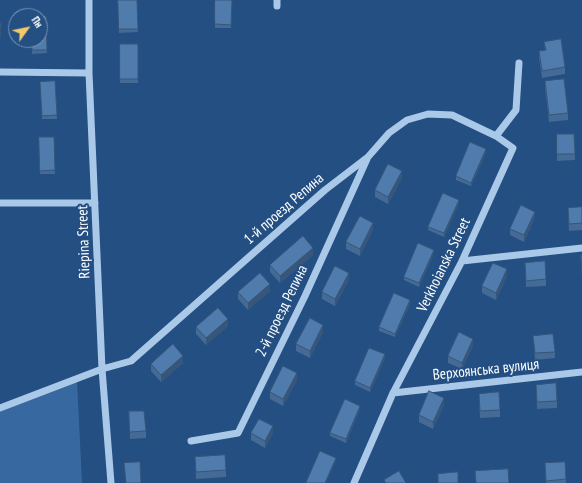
<!DOCTYPE html>
<html>
<head>
<meta charset="utf-8">
<style>
  body { margin:0 }
  #map { position:relative; width:582px; height:483px; overflow:hidden; background:#234f83; font-family:"PT Sans Narrow",sans-serif }
  canvas { display:block }
  .north { position:absolute; left:8px; top:8px; width:40px; height:40px; box-sizing:border-box; background:#234f83; border:1px solid #7b95b5; border-radius:50%; rotate:57deg; font-size:11px; font-weight:700; line-height:16px; text-align:center; color:#fff }
  .north::after { content:''; display:block; margin:auto; width:14px; height:18px; background:#f3c96d; clip-path:polygon(50% 0,100% 100%,50% 72%,0 100%) }
</style>
</head>
<body>
<div id="map">
<canvas width="582" height="483"></canvas>
<div class="north">Пн</div>
</div>
<script>
const g = document.querySelector('canvas').getContext('2d');
g.lineJoin = 'round';
function fill(path, color) {
  g.fillStyle = color;
  g.fill(path, 'evenodd');
}
function stroke(path, color, width, dash) {
  g.strokeStyle = color;
  g.lineWidth = width;
  g.lineCap = dash ? 'butt' : 'round';
  g.setLineDash(dash || []);
  g.stroke(path);
}
function drawText(font, color, halo, rows, align = 'center') {
  g.font = font + ' "PT Sans Narrow",sans-serif';
  g.lineWidth = 4;
  g.setLineDash([]);
  g.textBaseline = 'middle';
  g.strokeStyle = halo;
  g.fillStyle = color;
  for (const [text, x, y, turn = 0] of rows) {
    g.save();
    g.translate(x, y);
    g.rotate((+turn || 0) * Math.PI / 180);
    g.textAlign = isNaN(turn) ? turn : align;
    if (halo) g.strokeText(text, 0, 0);
    g.fillText(text, 0, 0);
    g.restore();
  }
}
fill(new Path2D(`
  M77 381 82 483H0V411Z`), '#3769a0');
stroke(new Path2D(`
  M89 0V73L102 369 111 483
  M277 0V6
  M0 72 89 73
  M0 203H95
  M462 261 582 248
  M393 393 582 372
  M0 408 102 369 131 361 325 190 368 157 389 133 407 120 428 114 452 115 496 136
  M191 441 238 433 305 296 367 159
  M354 483 393 393 462 261 513 148 496 136 516 110 519 63`), '#aac8e8', 7);
fill(new Path2D(`
  M118 0H137L138 32 119 33Z
  M232 0 231 28H215V24Z
  M46 16 47 53 32 54V40Z
  M544 42 565 67V74L542 78 539 58V51L545 50Z
  M120 44H138V83H120Z
  M55 81 57 119H42L40 82Z
  M545 81 568 113V120L549 122 545 88Z
  M557 134 575 154V160L557 161Z
  M39 137H54L55 174H40Z
  M486 153 471 186 456 180V176Z
  M402 178 388 204 375 197V190Z
  M459 203 444 237 428 230V227Z
  M582 207V230L569 231 568 208Z
  M535 218 524 242 510 235V229Z
  M373 230 360 256 346 249V242Z
  M434 253 419 287 404 280V277Z
  M313 255 280 283 270 272V265Z
  M581 255H582V278L581 262Z
  M525 263 546 279V286L526 287Z
  M507 276 496 300 482 293V286Z
  M349 280 335 306 322 299V292Z
  M270 291 248 310 238 299V292Z
  M410 304 395 337 379 331V327Z
  M228 326 206 345 196 334V327Z
  M323 332 310 358 296 351V344Z
  M533 336 555 352V358L535 360Z
  M473 346 462 369 448 363V356Z
  M385 358 370 392 355 385V381Z
  M183 363 161 382 151 371V364Z
  M297 380 283 406 270 399V392Z
  M536 385 557 401V408L537 409Z
  M479 394 500 410V417L480 418Z
  M444 405 433 429 419 422V415Z
  M360 409 346 443 330 436V433Z
  M129 411 146 431V438L130 439Z
  M251 433H273L265 448 251 440Z
  M195 457 226 470V477L196 479Z
  M545 463 566 479V483H546Z`), '#446a95');
fill(new Path2D(`
  M486 149V153L471 186V183Z
  M402 171V178L388 204V197Z
  M459 200V203L444 237V233Z
  M535 212V218L524 242V235Z
  M373 223V230L360 256V249Z
  M313 248V255L280 283V276Z
  M434 250V253L419 287V283Z
  M507 269V276L496 300V293Z
  M349 273V280L335 306V299Z
  M270 284V291L248 310V303Z
  M410 300V304L395 337V334Z
  M228 319V326L206 345V338Z
  M323 325V332L310 358V351Z
  M473 339V346L462 369V363Z
  M385 354V358L370 392V388Z
  M183 356V363L161 382V375Z
  M297 373V380L283 406V399Z
  M444 398V405L433 429V422Z
  M360 406V409L346 443V439Z
  M273 426V433L265 448V441Z
  M336 458V461L326 483H325Z`), '#375679');
const building = new Path2D(`
  M118 0H137L138 29H119Z
  M215 0H232L231 25 215 24Z
  M40 16H46L47 50H32V40H40Z
  M0 23H1L0 38Z
  M561 39 565 67 542 71 539 51 546 50 544 42Z
  M120 44H138V79H120Z
  M564 79 568 113 549 115 545 81Z
  M55 81 57 115 42 116 40 82Z
  M557 134H574L575 154H557Z
  M39 137H54L55 170 40 171Z
  M470 142 486 149 471 183 456 176Z
  M388 164 402 171 388 197 375 190Z
  M443 193 459 200 444 233 428 227Z
  M521 205 535 212 524 235 510 229Z
  M582 207V223L569 224 568 208Z
  M360 216 373 223 360 249 346 242Z
  M303 236 313 248 280 276 270 265Z
  M418 243 434 250 419 283 404 277Z
  M581 255H582V272Z
  M545 261 546 279 526 281 525 263Z
  M493 263 507 269 496 293 482 286Z
  M335 266 349 273 335 299 322 292Z
  M260 273 270 284 248 303 238 292Z
  M394 293 410 300 395 334 379 327Z
  M218 308 228 319 206 338 196 327Z
  M310 318 323 325 310 351 296 344Z
  M459 332 473 339 462 363 448 356Z
  M553 334 555 352 535 353 533 336Z
  M173 344 183 356 161 375 151 364Z
  M369 348 385 354 370 388 355 381Z
  M283 366 297 373 283 399 270 392Z
  M556 383 557 401 537 402 536 385Z
  M429 391 444 398 433 422 419 415Z
  M499 392 500 410 480 411 479 394Z
  M345 399 360 406 346 439 330 433Z
  M129 411H144L146 431 130 432Z
  M259 419 273 426 265 441 251 433Z
  M320 451 336 458 325 483H306Z
  M225 455 226 470 196 472 195 457Z
  M140 462 141 483H126L124 463Z
  M565 462 566 479 546 481 545 463Z
  M508 469 509 483H476L475 471Z
  M399 471 406 483H386L384 480Z
  M458 472V483H438V474Z`);
fill(building, '#4f7bad');
stroke(building, '#375679', 1);
drawText('15px', '#fff', '#234f83', [
  ["1-й проезд Репина",284,209,-41],
  ["Riepina Street",84,242,-92],
  ["Verkhoianska Street",444,265,-64],
  ["2-й проезд Репина",282,311,-64],
  ["Верхоянська вулиця",486,370,-6]
]);
</script>
</body>
</html>
